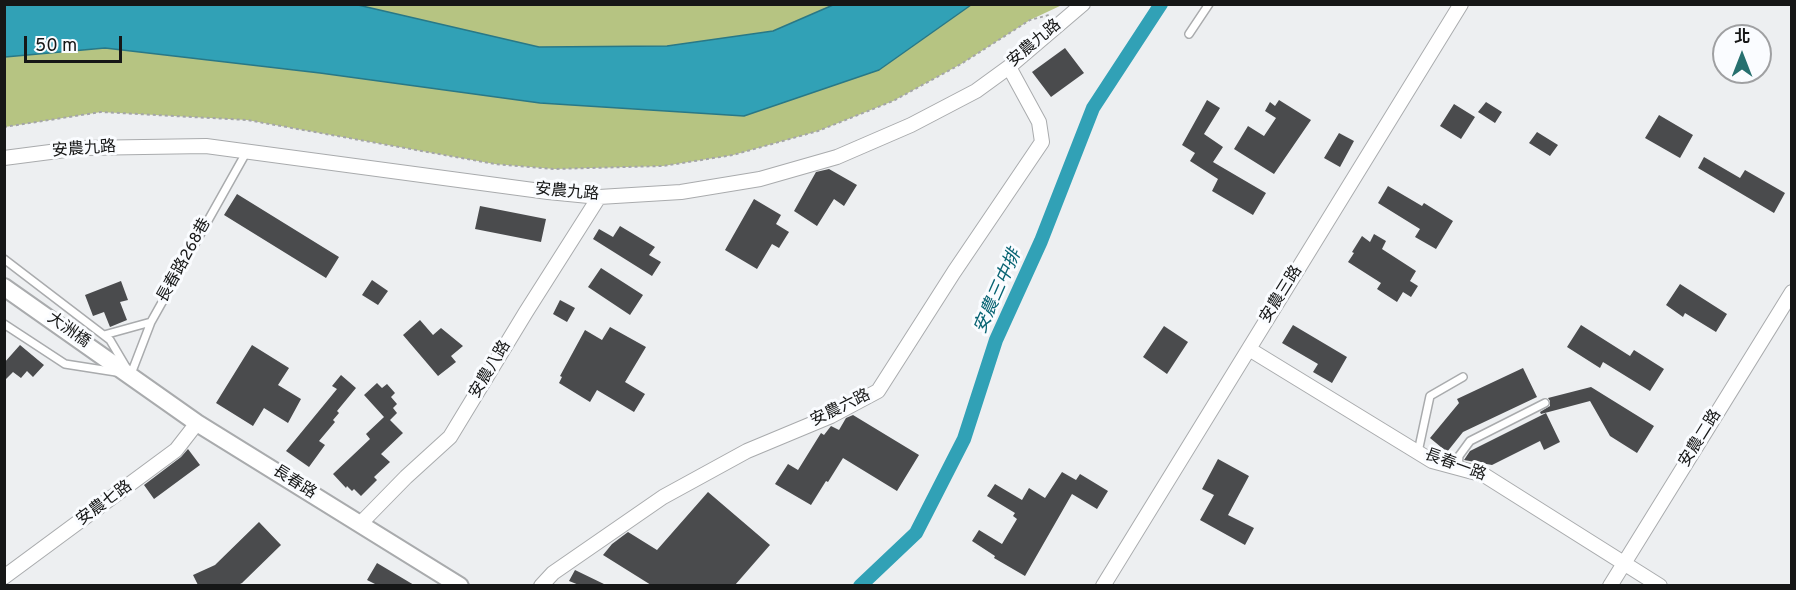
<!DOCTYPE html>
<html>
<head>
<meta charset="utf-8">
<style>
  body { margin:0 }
  #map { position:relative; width:1796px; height:590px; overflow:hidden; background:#edeff1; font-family:Overpass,"Noto Sans TC",sans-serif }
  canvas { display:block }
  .frame { position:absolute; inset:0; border:6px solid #161717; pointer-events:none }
  .north { position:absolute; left:1712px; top:24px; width:60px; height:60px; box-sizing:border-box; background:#fafcff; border:2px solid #9fa0a2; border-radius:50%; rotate:0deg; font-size:16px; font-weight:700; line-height:24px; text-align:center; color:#161717 }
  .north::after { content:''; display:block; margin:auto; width:21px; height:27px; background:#26706f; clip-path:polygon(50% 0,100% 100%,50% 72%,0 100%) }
  .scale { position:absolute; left:24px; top:36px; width:98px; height:27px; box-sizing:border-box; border:3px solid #161717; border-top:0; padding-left:8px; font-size:18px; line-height:21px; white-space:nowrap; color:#161717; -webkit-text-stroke:4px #fafcff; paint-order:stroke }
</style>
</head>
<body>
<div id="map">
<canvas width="1796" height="590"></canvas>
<div class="frame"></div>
<div class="north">北</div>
<div class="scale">50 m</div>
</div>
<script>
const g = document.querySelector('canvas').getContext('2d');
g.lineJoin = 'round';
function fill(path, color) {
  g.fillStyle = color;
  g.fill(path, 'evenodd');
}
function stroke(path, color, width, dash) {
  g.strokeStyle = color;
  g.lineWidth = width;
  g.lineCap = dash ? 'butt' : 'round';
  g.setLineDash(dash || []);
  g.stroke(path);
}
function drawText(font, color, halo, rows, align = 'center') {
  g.font = font + ' Overpass,"Noto Sans TC",sans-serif';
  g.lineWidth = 6;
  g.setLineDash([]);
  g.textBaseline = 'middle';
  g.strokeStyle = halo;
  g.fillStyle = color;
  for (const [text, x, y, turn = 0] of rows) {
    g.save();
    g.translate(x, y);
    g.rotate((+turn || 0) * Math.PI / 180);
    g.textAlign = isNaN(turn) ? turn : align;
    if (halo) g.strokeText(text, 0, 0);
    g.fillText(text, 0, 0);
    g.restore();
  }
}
fill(new Path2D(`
  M358 5H833L773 31 667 46 539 47Z
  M971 5H1062L1030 20 961 64 893 101 818 131 733 155 663 166 555 169 495 164 247 120 101 112 5 127V57L105 48 320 73 540 103 744 116 879 70Z`), '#b6c482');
const water = new Path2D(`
  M5 4 358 5 539 47 667 46 773 31 833 5H971L879 70 744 116 540 103 320 73 105 48 5 57Z`);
fill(water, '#31a1b6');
stroke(water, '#297886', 1.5);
stroke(new Path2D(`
  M860 586 916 533 964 439 996 340 1041 241 1093 108 1161 4`), '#31a1b6', 14);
fill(new Path2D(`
  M1065 48 1084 73 1051 97 1032 72Z
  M1207 100 1220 108 1204 134 1223 147 1213 162 1266 193 1253 215 1212 191 1218 179 1190 161 1195 153 1182 145Z
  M1279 100 1311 120 1274 174 1234 149 1248 126 1264 136 1276 118 1265 111 1270 102 1275 106Z
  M1486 102 1502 112 1495 123 1478 112Z
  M1454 104 1475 117 1461 139 1440 126Z
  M1659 115 1693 135 1680 158 1645 138Z
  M1537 132 1558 145 1550 156 1529 143Z
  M1339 133 1354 141 1340 167 1324 158Z
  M1704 157 1740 178 1745 170 1785 193 1774 213 1698 168Z
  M829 169 857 185 844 206 834 199 817 226 794 211 816 172Z
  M1388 186 1422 206 1424 203 1453 221 1436 249 1415 237 1420 229 1378 203Z
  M237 194 339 257 326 278 224 215Z
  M754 199 781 215 776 224 789 232 779 248 772 244 757 269 725 250Z
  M480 206 546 219 541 242 475 229Z
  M620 226 655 247 649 255 661 262 652 276 593 239 599 229 613 237Z
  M1374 234 1386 241 1382 249 1416 271 1410 281 1418 286 1411 297 1403 292 1397 302 1377 289 1381 283 1348 262 1354 253 1352 252 1362 236 1370 242Z
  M601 268 643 295 630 315 588 287Z
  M372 280 388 291 378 305 362 295Z
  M121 281 128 300 120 302 127 320 110 327 104 312 93 316 85 295Z
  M1680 284 1727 314 1716 332 1685 313 1683 317 1666 305Z
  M560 300 575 308 567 322 553 314Z
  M420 320 433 335 441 328 463 346 451 356 456 362 438 376 403 335Z
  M1293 325 1347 357 1332 383 1313 372 1318 364 1282 343Z
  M1581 325 1630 356 1634 350 1664 369 1650 391 1603 362 1600 368 1567 347Z
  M1164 326 1188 342 1167 374 1143 357Z
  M610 327 646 347 625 382 645 394 634 412 597 390 590 402 559 383 562 377 560 376 585 330 602 340Z
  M20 345 44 365 33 377 27 371 21 378 13 372 4 381V363Z
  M252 345 289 368 278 385 301 399 288 423 264 408 253 426 216 403Z
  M1523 368 1537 397 1463 432 1447 452 1430 438 1459 403 1457 399Z
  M341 375 356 388 337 411 339 413 333 420 335 422 319 441 325 445 309 467 286 451 337 389 332 386Z
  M377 383 382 388 387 384 395 393 391 397 397 404 393 408 397 413 390 420 403 433 381 454 390 462 374 477 377 480 361 496 354 489 352 491 347 486 346 488 333 474 370 439 366 434 384 417 364 395Z
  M1591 387 1654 426 1637 453 1610 436 1590 401 1541 414 1540 412 1550 406V401L1548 398Z
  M1546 413 1560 442 1544 450 1540 441 1492 465 1464 460 1470 451Z
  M853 415 919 455 897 491 843 458 828 482 826 481 811 505 775 484 788 464 798 470 821 433 824 435 831 426 839 430 846 418Z
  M188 449 200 465 154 499 144 485 181 457Z
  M1218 459 1249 476 1228 515 1254 528 1245 545 1200 520 1214 495 1202 489Z
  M1062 472 1076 480 1080 474 1108 491 1097 509 1072 494 1025 576 994 558 995 556 972 541 979 530 1002 544 1017 519 1013 516 1015 513 987 496 995 484 1022 500 1029 488 1045 498Z
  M708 492 770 545 735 585H651L603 555 612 544 628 532 657 550Z
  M259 522 281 545 242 583 238 585H198L193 575 215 565Z
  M377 563 414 585H377L367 580Z
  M575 570 606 585H579L569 581Z`), '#4a4b4d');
const service = new Path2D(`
  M1189 34 1209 4
  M4 259 110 340 126 367
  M4 324 65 364 116 372
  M104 335 151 322
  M131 374 151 322 247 151
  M1418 452 1430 396 1463 377
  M1458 468 1459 456 1470 441 1545 403`);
const minor = new Path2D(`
  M4 158 81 148 206 146 548 192 599 197 681 192 760 179 837 157 911 125 976 91 1009 67 1083 4
  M1249 349 1432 461 1484 475 1660 586
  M360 524 406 477 450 437 526 312 599 197
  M4 577 176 450 197 423
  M541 586 553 573 663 497 747 451 831 416 878 391 954 272 1042 142 1039 122 1009 67
  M1103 586 1461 4
  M1610 586 1792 292`);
const tertiary = new Path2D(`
  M4 287 197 423 460 586`);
stroke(service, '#a9abad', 10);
stroke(minor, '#a9abad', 16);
stroke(tertiary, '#a9abad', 20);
stroke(new Path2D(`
  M4 127 101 112 247 120 495 164 555 169 663 166 733 155 818 131 893 101 961 64 1030 20 1049 15`), '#a4a5a7', 2, [3, 3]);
stroke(service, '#fff', 7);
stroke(minor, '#fff', 14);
stroke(tertiary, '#fff', 16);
drawText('16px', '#161717', '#fafcff', [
  ["安農九路",1035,44,-40],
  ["安農九路",84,150,-4],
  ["安農九路",567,193,5],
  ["長春路268巷",185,261,-61],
  ["安農三路",1282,295,-58],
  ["大洲橋",68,331,35],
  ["安農八路",491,370,-59],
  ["安農六路",841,409,-26],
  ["安農二路",1701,439,-58],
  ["長春一路",1455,466,20],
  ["長春路",294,483,32],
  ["安農七路",105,504,-36]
]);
drawText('italic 18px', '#076372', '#fafcff', [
  ["安農三中排",999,292,-66]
]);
</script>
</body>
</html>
